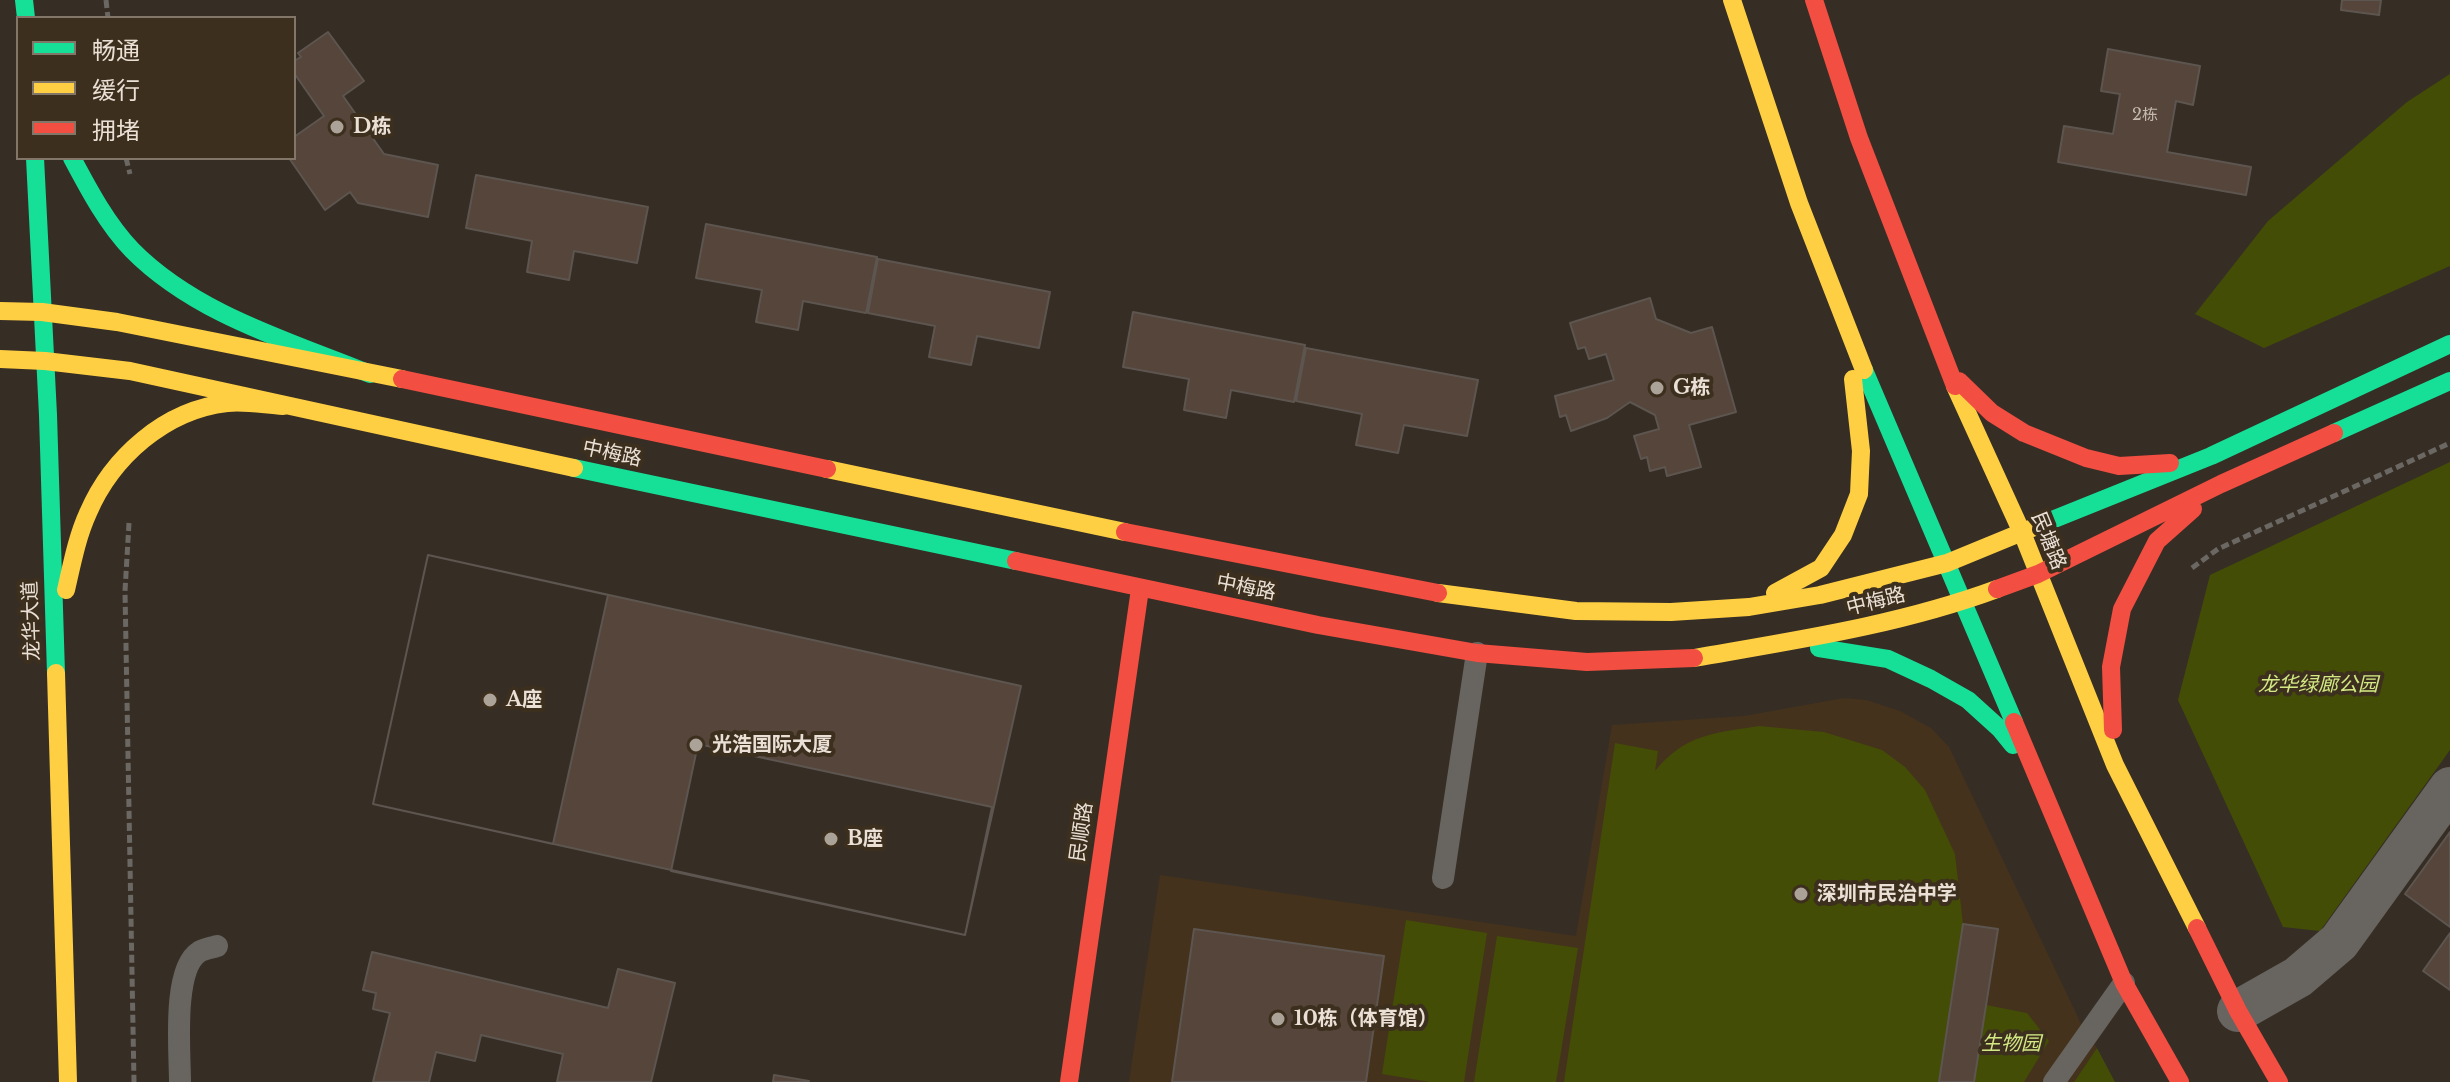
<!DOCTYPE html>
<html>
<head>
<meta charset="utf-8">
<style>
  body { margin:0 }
  #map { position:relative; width:2450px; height:1082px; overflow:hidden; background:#362e25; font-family:"Libre Baskerville","Noto Sans SC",serif }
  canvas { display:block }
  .legend { position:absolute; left:16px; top:16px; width:280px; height:144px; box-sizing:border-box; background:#3d2f1e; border:2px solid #827668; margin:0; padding:10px 14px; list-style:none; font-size:24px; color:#eae0d6 }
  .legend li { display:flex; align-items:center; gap:16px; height:40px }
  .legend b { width:40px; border:2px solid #827668 }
</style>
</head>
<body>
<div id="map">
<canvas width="2450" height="1082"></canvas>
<ul class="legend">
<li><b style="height:10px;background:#16e098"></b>畅通</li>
<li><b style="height:10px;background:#ffcf43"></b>缓行</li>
<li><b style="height:10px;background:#f24e42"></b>拥堵</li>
</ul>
</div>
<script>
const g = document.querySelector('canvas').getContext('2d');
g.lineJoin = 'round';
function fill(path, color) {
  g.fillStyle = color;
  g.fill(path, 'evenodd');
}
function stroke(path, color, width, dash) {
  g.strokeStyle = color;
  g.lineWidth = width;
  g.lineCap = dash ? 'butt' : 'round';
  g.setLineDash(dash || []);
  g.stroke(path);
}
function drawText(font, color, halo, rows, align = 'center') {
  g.font = font + ' "Libre Baskerville","Noto Sans SC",serif';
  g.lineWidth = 8;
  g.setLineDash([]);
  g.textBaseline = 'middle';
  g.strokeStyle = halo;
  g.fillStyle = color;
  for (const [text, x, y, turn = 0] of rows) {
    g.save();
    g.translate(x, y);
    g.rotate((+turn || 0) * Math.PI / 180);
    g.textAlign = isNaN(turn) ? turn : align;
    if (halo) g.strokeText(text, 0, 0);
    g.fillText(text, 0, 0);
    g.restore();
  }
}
fill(new Path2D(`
  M1844 698 1866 700 1900 711 1931 728 1949 747 2086 1034 2097 1048 2074 1082H1129L1160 875 1576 936 1612 725 1744 716Z`), '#44321d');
fill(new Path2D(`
  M2450 74V266L2264 348 2195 314 2268 221 2407 102Z
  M2450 462V750L2320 931 2283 927 2178 700 2210 575Z
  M1759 726 1824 732 1882 750 1905 767 1925 790 1955 854 1963 924 1939 1082H1564L1615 743 1658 751 1655 771C1685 734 1715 733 1759 726Z
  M1406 920 1487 933 1464 1082H1430L1382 1074Z
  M1497 936 1578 948 1556 1082H1474Z
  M1986 1005 2027 1013 2049 1041 2024 1082H1974Z
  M2097 1048 2115 1082H2074Z`), '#434d06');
const building = new Path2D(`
  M2342 0H2381L2379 15 2341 10Z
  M328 32 364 81 343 96 384 154 438 165 428 217 358 203 350 192 325 210 289 158H294V137L324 116 294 73V61L301 57 298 53Z
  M2108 49 2200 66 2193 105 2176 101 2167 152 2251 167 2246 195 2058 162 2064 126 2113 134 2120 94 2101 91Z
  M476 175 648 207 637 263 574 251 569 280 527 272 532 241 466 228Z
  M706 224 877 257 866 313 803 301 798 330 756 322 762 290 696 278Z
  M878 259 1050 292 1039 348 977 336 971 365 929 357 935 326 868 313Z
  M1650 298 1656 319 1691 333 1712 327 1736 412 1689 425 1701 467 1667 476 1665 467 1650 471 1647 457 1641 459 1634 436 1659 429 1655 415 1630 402 1607 418 1571 431 1566 415 1560 417 1555 396 1614 380 1606 354 1589 359 1585 347 1578 349 1570 323Z
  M1133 312 1305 345 1294 402 1231 390 1226 418 1184 410 1189 379 1123 367Z
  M1306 348 1478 380 1467 436 1404 425 1398 453 1356 445 1362 414 1296 401Z
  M428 555 608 595 553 844 373 804Z
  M428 555 1021 686 965 935 373 804Z
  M698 744 992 807 965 935 671 871Z
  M2450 832V927L2405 894Z
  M1963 924 1998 929 1974 1082H1939Z
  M1194 929 1384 956 1366 1082H1172Z
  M2450 933V990L2423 971Z
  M372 952 608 1008 618 969 675 983 651 1082H557L563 1054 481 1035 475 1061 436 1052 429 1082H373L390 1013 373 1009 376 993 363 990Z
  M774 1075 809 1081 808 1082H773Z`);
fill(building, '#55453a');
stroke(building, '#5d554f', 2);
stroke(new Path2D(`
  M106 0 108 18
  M126 158 130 174
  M129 523 125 591 134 1082
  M2192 568 2218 549 2450 443`), '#6b6763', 5, [8, 4]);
stroke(new Path2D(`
  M1443 878 1477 653
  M180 1082C180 1053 172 969 199 952 203 949 211 948 217 946
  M2054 1082 2124 983`), '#686460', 22);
stroke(new Path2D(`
  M2238 1011 2298 977 2339 942 2450 788`), '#686460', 42);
stroke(new Path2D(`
  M24 0 26 18
  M35 158 48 415 56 673
  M72 158C89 190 107 224 132 250 195 314 289 341 370 374
  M1864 370 2014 722
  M2334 433 2450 381
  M574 468 1016 561
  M2037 526 2211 456 2450 344
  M1819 648 1888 659 1931 679 1968 700 2000 729 2013 745`), '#16e098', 18);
stroke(new Path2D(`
  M1732 0 1799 203 1864 370
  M0 311 42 312 117 322 402 379
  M0 359 45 361 130 371 574 468
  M1955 386 2023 535 2115 765 2197 928
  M827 469 1125 532
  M66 590C72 564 77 537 88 513 112 457 165 410 227 403 246 401 265 405 283 406
  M1438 593 1576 611 1671 612 1749 607 1820 595 1947 563 2037 526
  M1775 593 1821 568 1843 535 1859 494 1861 451 1853 379
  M1694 658C1797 640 1899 625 1997 589
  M56 673 68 1082`), '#ffcf43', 18);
stroke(new Path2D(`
  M1814 0 1859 138 1955 386
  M402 379 827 469
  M1959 381 1992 413 2024 433 2086 458 2119 466 2170 463
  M1125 532 1438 593
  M1016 561 1318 625 1477 653 1587 662 1694 658
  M1997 589 2038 574 2221 484 2334 433
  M2014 722 2124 983 2180 1082
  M2113 730 2111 667 2122 609 2157 541 2193 509
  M2197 928 2238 1011 2279 1082
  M1069 1082 1140 589`), '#f24e42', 18);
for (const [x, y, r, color] of [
  [337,127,8,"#aba298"],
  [1657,388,8,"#aba298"],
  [490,700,8,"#aba298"],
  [696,745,8,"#aba298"],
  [831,839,8,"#aba298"],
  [1801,894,8,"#aba298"],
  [1278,1019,8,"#aba298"]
]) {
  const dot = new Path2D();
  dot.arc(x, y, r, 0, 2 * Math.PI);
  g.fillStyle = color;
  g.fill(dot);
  stroke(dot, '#3d2f1e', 3);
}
drawText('16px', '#c5b9af', null, [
  ["2栋",2145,115]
]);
drawText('bold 20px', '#eae0d6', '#3d2f1e', [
  ["D栋",353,127],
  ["G栋",1673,388],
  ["A座",506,700],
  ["光浩国际大厦",712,745],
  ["B座",847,839],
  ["深圳市民治中学",1817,894],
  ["10栋（体育馆）",1294,1019]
], 'left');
drawText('20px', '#eae0d6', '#3d2f1e', [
  ["中梅路",612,454,12],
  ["民塘路",2048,541,68],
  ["中梅路",1246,588,11],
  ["中梅路",1876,602,-14],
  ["龙华大道",32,621,-92],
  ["民顺路",1082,832,-82]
]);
drawText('italic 20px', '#d1e883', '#3d2f1e', [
  ["龙华绿廊公园",2318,685],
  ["生物园",2011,1044]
]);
</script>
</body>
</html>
